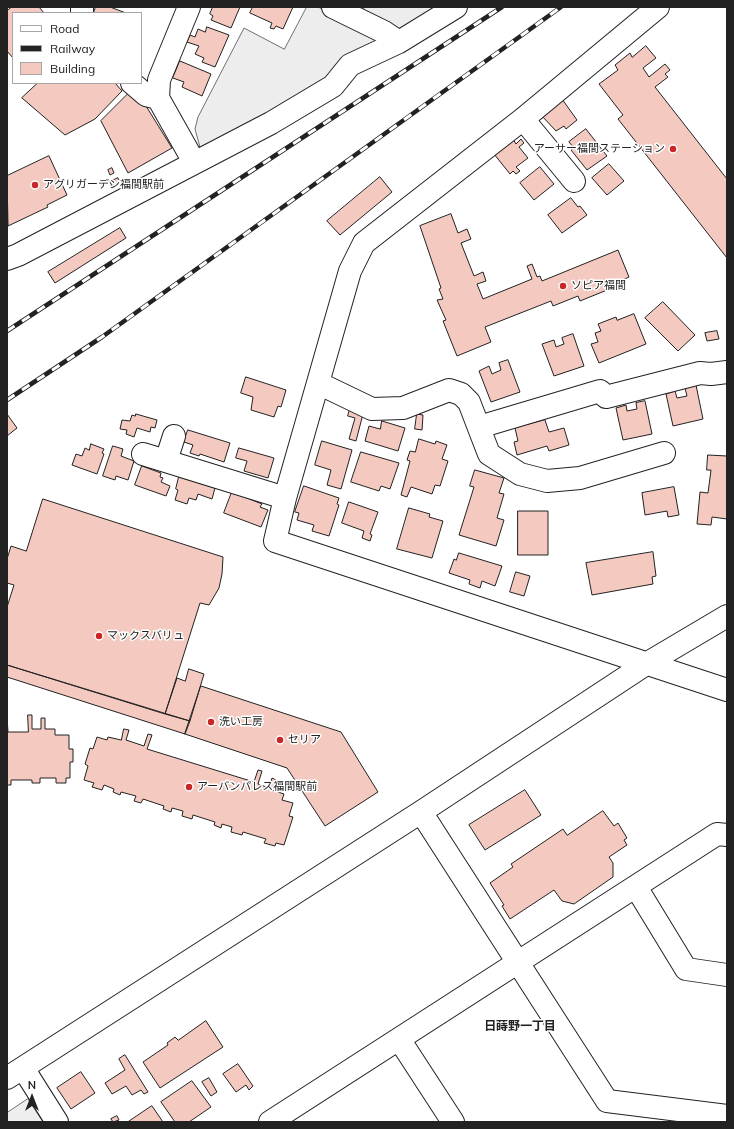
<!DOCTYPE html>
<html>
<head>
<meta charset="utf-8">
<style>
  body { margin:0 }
  #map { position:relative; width:734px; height:1129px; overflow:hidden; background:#fff; font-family:Mulish,sans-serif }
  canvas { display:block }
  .frame { position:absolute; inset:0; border:8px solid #222; pointer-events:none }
  .legend { position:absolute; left:12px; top:12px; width:130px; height:72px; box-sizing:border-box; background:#fff; border:1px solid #a7a7a7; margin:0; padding:5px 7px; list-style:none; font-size:12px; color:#222 }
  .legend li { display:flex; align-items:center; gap:8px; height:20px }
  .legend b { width:20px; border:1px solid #a7a7a7 }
  .north { position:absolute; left:12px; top:1077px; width:40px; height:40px; -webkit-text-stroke:3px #fff; paint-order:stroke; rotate:0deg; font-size:11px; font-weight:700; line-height:16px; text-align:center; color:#222 }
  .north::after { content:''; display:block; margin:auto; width:14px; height:18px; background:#222; clip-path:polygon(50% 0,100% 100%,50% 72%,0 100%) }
</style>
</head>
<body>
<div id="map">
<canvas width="734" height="1129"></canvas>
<div class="frame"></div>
<ul class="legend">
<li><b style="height:5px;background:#fff"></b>Road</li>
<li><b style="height:5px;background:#222"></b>Railway</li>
<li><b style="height:11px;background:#f3c9c0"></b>Building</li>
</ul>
<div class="north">N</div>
</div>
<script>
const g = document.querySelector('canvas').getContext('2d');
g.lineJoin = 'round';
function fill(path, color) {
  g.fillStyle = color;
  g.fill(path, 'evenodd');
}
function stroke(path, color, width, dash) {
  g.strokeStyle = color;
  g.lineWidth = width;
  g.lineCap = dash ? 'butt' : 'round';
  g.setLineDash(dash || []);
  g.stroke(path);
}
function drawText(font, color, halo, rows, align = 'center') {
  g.font = font + ' Mulish,"Noto Sans JP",sans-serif';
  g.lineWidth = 3;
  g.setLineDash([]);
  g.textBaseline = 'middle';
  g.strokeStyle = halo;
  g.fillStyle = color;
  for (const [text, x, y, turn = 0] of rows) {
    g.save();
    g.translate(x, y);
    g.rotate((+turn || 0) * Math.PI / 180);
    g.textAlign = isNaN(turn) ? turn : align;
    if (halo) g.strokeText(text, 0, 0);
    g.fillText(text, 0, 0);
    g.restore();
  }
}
const green = new Path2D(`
  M28 1099 43 1122H7V1113Z`);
fill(green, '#eee');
stroke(green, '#6f6f6f', 1);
const parking = new Path2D(`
  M307 7H318L377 35 378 46 329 77 201 151 195 129 198 117 244 28 284 49Z
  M365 7H441L401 33 362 13Z`);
fill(parking, '#ededed');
stroke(parking, '#6f6f6f', 1);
const building = new Path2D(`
  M12 7H39L44 13H13V58L7 51V11Z
  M96 7H110L126 13H96L94 12Z
  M213 7H240L231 28 211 20 213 16 210 14Z
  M253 7H293L283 29 276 26 274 29 270 28 272 23 250 13Z
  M207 27 229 35 215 67 202 62 204 58 195 54 199 46 187 42 190 35 195 37 198 29 205 32Z
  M646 46 656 58 643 68 649 77 665 64 670 70 665 74 668 77 655 87 727 179V258L618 119 623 115 599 84 618 70 615 65 630 53 632 57Z
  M180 61 211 74 202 96 182 87 184 82 173 78Z
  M38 83H115L122 91 95 119 65 135 22 98Z
  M128 94 146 106 172 148 128 173 101 121Z
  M562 99 577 120 566 129 564 126 556 131 541 115Z
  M586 129 607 156 587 170 571 150 574 148 569 142Z
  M513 139 516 144 521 139 524 143 519 147 528 158 516 167 520 171 516 174 513 171 510 174 494 154Z
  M49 156 67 195 47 205 48 207 8 226 7 176Z
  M609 164 624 181 607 195 592 178Z
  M540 167 554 184 534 200 520 183Z
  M112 168 114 173 110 175 108 170Z
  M380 177 392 192 340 235 327 221Z
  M118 178 120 182 112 186 110 182Z
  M571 198 578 207 580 206 587 215 562 233 548 215Z
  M451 214 458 233 467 229 471 239 461 243 474 276 483 272 486 281 477 284 483 299 532 279 527 266 532 264 537 277 540 276 542 281 618 250 629 277 611 285 612 288 580 301 578 296 553 306 551 301 485 327 491 342 457 356 443 321 446 320 437 300 443 299 439 289 441 288 420 226Z
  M120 228 126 238 55 283 48 272Z
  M663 302 695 335 678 351 645 318Z
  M634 314 646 344 599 363 591 344 598 342 595 333 601 331 598 324 616 317 617 320Z
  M717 331 719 339 707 341 705 333Z
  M573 334 584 366 554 376 542 344 554 340 556 347 564 344 562 338Z
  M508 360 520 392 491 402 479 371 489 366 492 374 501 370 499 363Z
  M246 377 286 390 281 407 278 406 274 417 251 410 253 397 241 393Z
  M696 385 703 419 673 426 666 394 675 391 677 398 687 396 685 388Z
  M645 401 652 434 623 440 616 408 626 405 627 411 637 409 636 403Z
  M350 409 363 414 356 441 349 439 355 418 348 416Z
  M7 414 17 428 7 436Z
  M136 414 157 420 155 428 151 427 150 432 137 428 134 437 126 434 127 430 120 429 122 420 130 421 132 415 135 416Z
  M417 414 423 415 422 430 415 429Z
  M545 420 549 432 564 428 569 445 549 451 547 446 517 455 514 442 518 441 515 428Z
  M382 421 405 428 398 451 365 441 369 426 380 429Z
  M188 430 230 443 224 462 200 454 199 456 190 453 193 445 184 442Z
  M419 439 435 444 436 441 447 445 442 459 448 461 440 486 435 485 432 494 411 487 407 497 401 495 410 461 407 460 410 451 415 452Z
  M322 441 352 450 341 489 327 485 331 470 315 465Z
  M91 444 104 449 102 453 104 454 97 474 72 465 76 454 82 456 85 448 89 450Z
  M113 446 123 449 121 456 134 461 128 480 116 476 115 480 103 476Z
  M239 448 274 458 268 478 244 471 247 461 236 458Z
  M361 452 399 463 390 489 381 486 379 491 351 482Z
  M708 455 727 456V519L712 517 711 525 697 524 700 492 708 493 711 470H707Z
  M142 466 161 473 160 477 163 478 161 482 170 486 166 496 135 485Z
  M475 470 504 478 499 493 504 494 497 518 504 520 496 546 459 535 474 487 470 486Z
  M179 477 215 488 212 499 198 494 196 500 189 498 187 504 175 500 178 490 176 489Z
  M304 486 339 498 337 504 339 505 329 536 312 531 314 525 297 520 299 513 295 512Z
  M674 487 679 515 668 517 667 511 645 515 642 493Z
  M232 492 262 504 260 507 268 510 261 527 224 513Z
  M43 499 223 557 222 574 219 588 209 605 200 603 165 714 7 665V607L14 585 7 583V559L11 546 26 551Z
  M349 502 378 512 370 534 372 535 370 541 362 538 364 531 342 523Z
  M409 508 430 514 429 517 443 521 432 558 397 549Z
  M518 511H548V555H518Z
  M653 552 656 576 652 577 653 584 592 595 586 563Z
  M459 553 502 566 495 586 482 581 480 588 469 584 470 580 449 573 454 559 456 560Z
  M516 572 530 576 524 596 510 592Z
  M7 665 190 721 185 734 7 677Z
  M189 669 204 674 190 721 165 714 177 678 185 681Z
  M201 686 341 732 378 792 325 826 287 768 185 734Z
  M28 715H32V729H41V718H45V729H55V735H69V749H73V762H70V778H66V783H56V778H40V783H32V780H11V785H7V718L8 732H28Z
  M124 729 129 730 126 740 144 746 148 734 152 735 147 749 254 782 258 770 262 771 258 784 269 788 272 778 276 780 272 790 284 794 282 800 293 803 289 816 293 817 284 845 276 843 275 846 264 843 266 839 243 832 242 835 231 832 232 827 222 824 221 828 214 825 215 822 193 815 192 819 182 816 183 811 172 808 171 812 163 809 164 806 143 799 141 803 134 801 136 796 121 792 120 795 113 792 114 789 104 785 102 790 92 787 94 783 84 780 88 766 85 764 90 748 93 749 97 737 107 740 108 737 121 740Z
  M525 790 541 815 485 850 469 825Z
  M603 811 614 826 618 823 627 838 624 840 627 845 609 857 613 863V877L574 904 562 901 554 890 510 919 502 906 504 905 490 883 513 867 511 864 563 829 567 835Z
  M206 1021 223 1047 160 1088 143 1062 168 1045 167 1043 175 1037 178 1040Z
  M125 1055 148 1092 144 1094 141 1090 132 1095 126 1086 112 1094 105 1083 125 1070 119 1059Z
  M238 1064 253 1086 249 1090 246 1085 236 1092 223 1074Z
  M81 1072 95 1093 71 1109 57 1088Z
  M209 1078 217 1092 211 1096 202 1082Z
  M192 1081 211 1107 189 1122H175L161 1102Z
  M152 1106 163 1122H128Z
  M117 1116 119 1120 113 1122 111 1119Z`);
fill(building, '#f3c9c0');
stroke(building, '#222', 1);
const minor = new Path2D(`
  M82 7V13
  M333 7 384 32 399 42
  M658 7 523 119 364 243 350 271 285 498 275 541 727 690
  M132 83 146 95 158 98 194 162
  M158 98 159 80 189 7
  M523 119 574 181
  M7 259 18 255 271 123 333 86 350 65 399 42 456 7
  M318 383 372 409 403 408 449 390 461 394 469 402 489 454 520 474 547 481 580 478 664 453
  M479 427 600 391 606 397 700 373 711 374 727 372
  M143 454 285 498
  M166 461 174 436
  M421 812 607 1101 727 1116
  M636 887 686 969 727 975
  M399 1039 453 1122
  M23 1068 57 1122
  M7 1078 421 812 646 664 727 616
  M270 1122 717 834 727 835`);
stroke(minor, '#222', 24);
stroke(minor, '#fff', 22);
const rail = new Path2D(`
  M7 331 502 7
  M7 400 102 337 561 7`);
stroke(rail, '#222', 4.5);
stroke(rail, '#fff', 3, [9]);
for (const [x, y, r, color] of [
  [673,149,4,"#c62828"],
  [35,185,4,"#c62828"],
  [563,286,4,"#c62828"],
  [99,636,4,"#c62828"],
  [211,722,4,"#c62828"],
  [280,740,4,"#c62828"],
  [189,787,4,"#c62828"]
]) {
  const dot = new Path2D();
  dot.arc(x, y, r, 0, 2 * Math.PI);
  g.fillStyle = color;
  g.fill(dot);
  stroke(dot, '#fff', 1.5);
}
drawText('11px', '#222', '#fff', [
  ["アーサー福間ステーション",665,149,"right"],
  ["アグリガーデン福間駅前",43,185],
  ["ソピア福間",571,286],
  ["マックスバリュ",107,636],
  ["洗い工房",219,722],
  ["セリア",288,740],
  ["アーバンパレス福間駅前",197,787]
], 'left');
drawText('bold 12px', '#222', '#fff', [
  ["日蒔野一丁目",520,1026]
]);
</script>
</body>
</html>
